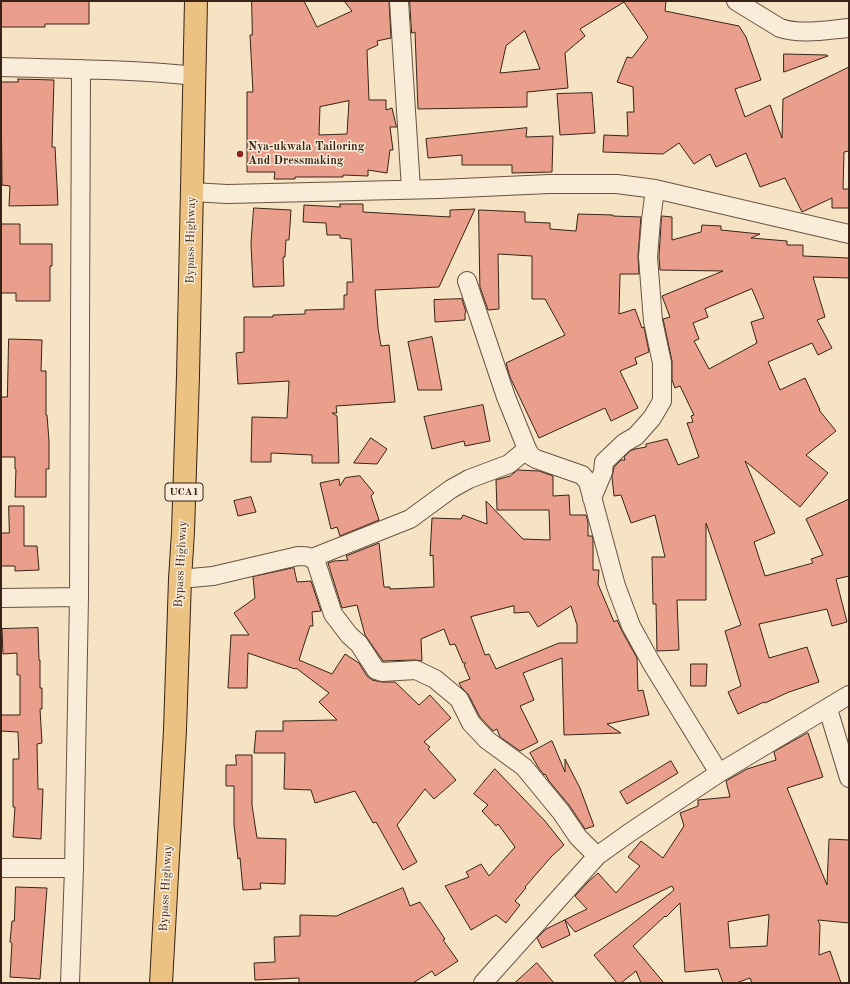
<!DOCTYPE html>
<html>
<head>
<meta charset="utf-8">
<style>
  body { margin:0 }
  #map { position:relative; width:850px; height:984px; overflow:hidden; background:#f6e3c4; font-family:"Old Standard TT",serif }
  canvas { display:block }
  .frame { position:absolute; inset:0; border:2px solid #382316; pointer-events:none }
</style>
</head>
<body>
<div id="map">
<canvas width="850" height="984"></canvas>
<div class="frame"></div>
</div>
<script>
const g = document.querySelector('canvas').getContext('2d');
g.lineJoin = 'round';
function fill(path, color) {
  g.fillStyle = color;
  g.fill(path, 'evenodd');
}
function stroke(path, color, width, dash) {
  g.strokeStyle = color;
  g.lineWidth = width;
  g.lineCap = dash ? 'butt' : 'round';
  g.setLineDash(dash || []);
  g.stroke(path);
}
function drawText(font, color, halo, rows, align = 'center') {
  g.font = font + ' "Old Standard TT",serif';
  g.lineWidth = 3;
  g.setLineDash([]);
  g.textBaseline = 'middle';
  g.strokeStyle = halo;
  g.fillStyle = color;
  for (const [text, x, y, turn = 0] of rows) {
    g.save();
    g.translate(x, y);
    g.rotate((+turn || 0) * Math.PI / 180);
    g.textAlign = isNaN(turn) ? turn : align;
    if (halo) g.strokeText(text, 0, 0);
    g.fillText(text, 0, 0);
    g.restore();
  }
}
const building = new Path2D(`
  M1 1H89V24H45V27H1Z
  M252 1H304L317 27 352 11 344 1H389L391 38 377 41 378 45 367 50 369 100H386V110L392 108 396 125 397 127H390L393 150H390L387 173 368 170V176L343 175V177H295V179H274L275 172H247V92H253L250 35H252ZM349 101 347 134 319 135 320 107Z
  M410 1H666L665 11 739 26 746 37 761 80 735 89 745 117 770 105 782 138 783 99 849 67V151L844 152 843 189H849V208H832V198L802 212 785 178 760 187 746 153 716 167 710 154 694 164 679 143 663 154 603 152 604 135 628 136 627 112H634L633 87 617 82 627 57 632 58 648 37 624 2 580 29 585 36 565 53 568 88 527 92V107L418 109 415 32 412 33ZM525 31 540 69 500 73 506 46Z
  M784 54 827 55 828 56 784 72Z
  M18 79 54 80 52 147H55L58 205 9 206 10 186 2 185 1 82H18Z
  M592 93 595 133 560 135 557 94Z
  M527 128 526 137 553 136 552 172 512 173V165H462V155L428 158 426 139Z
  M340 204H363V212L450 217V210L475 209 439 287 375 290 378 328 381 346 389 345 395 402 336 406 337 413H332L337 416 339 463H312V455L271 453V462H251L252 417 287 418 289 381 238 384 236 353 244 352V317H273V315L305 314V310L344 309V295H347V282H353L351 239 340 238V235H327L326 223 303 222 304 205 340 207Z
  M254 208 291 210 289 240H286L285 257H283L284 286 253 287 251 243Z
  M479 210 525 212V222L550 223V229L576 231 578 214 613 215V216L641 217 638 256 639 274H620L619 314 635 309 642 328 644 327 649 352 635 358 637 364 620 371 638 408 611 421 605 408 539 438 510 377 506 363 565 335 545 299H532V256L498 254 499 309 488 310 480 287Z
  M662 216 672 217V240L701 232 702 225 721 226V230L760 234 751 238 787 241V245H803V256L849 258V278L813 277 825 317 817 320 832 348 818 355 812 343 768 362 780 390 805 378 820 410H819L836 431 806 455 828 473 800 507 745 461 775 533 754 542 765 576 813 563 811 559 823 555 806 519 849 499V576L836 579 847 622 832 626 827 609 759 624 769 658 807 647 819 682 789 692 765 703 764 702 738 714 728 692 741 686 725 631 741 625 706 523V600H677L679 650 657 651 656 604H653L652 557H665L655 515 631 523 621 495 614 496 612 477 614 467 621 460H625L624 457 630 451 635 449 646 447V444L667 439 678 465 699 457 687 423 693 422 691 416 694 415 680 386 675 388 672 380V361L663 319 670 317 662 296 723 271 660 270 659 257ZM752 289 764 318 751 322 757 343 709 369 694 341 699 339 693 323 708 317 705 309Z
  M2 224H20V244H52V266H50V301H16V293H1Z
  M462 299 466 312 465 313V320L435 322 434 300Z
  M432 337 442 390H418L408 342Z
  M9 339 42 340 41 371H46V415H47L49 441V469H46V497H15L16 469H15V457H1V397H7Z
  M483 405 490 441 465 446 464 441 432 449 424 417Z
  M371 438 387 449 377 464 354 463Z
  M518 470 539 471 553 476V496L569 495 570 515H586L588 522V536H592L593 539V570H599L598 584 614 622 617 620 622 631 637 658 638 691 643 690 649 715 607 724 621 733 564 735 562 658 523 673 534 700 520 706 538 742 520 751 500 737 497 729 493 731 480 717 468 694 461 687 459 683 470 679 464 665 466 663H463L455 644 450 645 444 629 421 639 422 661 415 660 383 661 365 635 357 605 342 608 328 563 334 561 348 560 346 556 379 543 384 587H390V589L434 587 433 555 430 556 432 518 461 519 463 515 487 524 486 501 523 539 550 540 549 510H497L496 480 510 476ZM514 606V613L529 612 538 627 571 606 577 625V643H559L496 669 489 654 485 655 471 617Z
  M360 476 374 493 371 496 379 520 340 536 337 527 331 529 320 483 339 479 340 486 345 478Z
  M251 497 256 512 238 516 234 501Z
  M9 506H24V546H37L39 570 15 571V566H1V533H9Z
  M294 568 297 582 311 581 321 611 312 612 313 626H310L299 660 332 674 345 654 359 663 367 676 372 680 382 682H395L419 705 430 695 451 718 424 742 430 747 428 749 456 780 434 799 425 789 397 825 417 862 403 870 376 822 373 823 355 791 315 803 311 790 284 789 285 753H254L256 731H283V721L337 720 319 702 329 693 296 668 295 669 248 653 247 688H228L231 635H249L234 613 255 598 253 577Z
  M38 628 39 660H40V688H42V709H40L42 743 37 744 38 789H43L41 839 13 837 15 807H13V759H19L18 732 1 731V715H20V675H17V653L3 654 2 629Z
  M691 664H707L706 686H691Z
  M808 733 823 777 787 788 827 885 829 839 849 840V923L818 920 820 925 819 955 830 951 841 983H752L750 978 736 983H723L718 969 685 972 680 903 666 917 665 916 633 946 664 983H641L636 971 621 983H617L594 955 674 890 672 886 575 932 565 920 570 935 542 948 537 938 546 929 587 909 575 896 589 881 598 873 616 893 640 866 628 857 641 841 663 858 684 826 680 813 698 806V800L730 797 726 781 747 769 776 760 774 752ZM769 915 767 946 730 948 728 922Z
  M552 741 565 772V759L580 788 594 826 585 829 569 805 549 781 545 774 544 775 538 767 530 753Z
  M236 755H252V805L257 838 286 839 285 884 260 883 261 889 243 890 240 858 238 859 234 825V786H226V765H236Z
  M671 761 678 773 627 804 620 792Z
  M495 769 545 821 564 845 551 857 525 887 526 888 515 901 520 905 506 923 496 915 471 930 445 886 469 877 466 872 481 864 489 876 515 847 498 824 496 826 482 811 488 805 474 794Z
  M16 887 47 888 40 979 10 977 12 943 10 942 12 921H14Z
  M403 888 410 906 420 902 445 939 443 940 458 961 435 976 432 971 413 983H299V978L255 980 254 963 275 962 274 937 300 936V915L336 916Z
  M537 963 554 983H515Z`);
fill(building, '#ea9f8c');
stroke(building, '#382316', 1);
const minor = new Path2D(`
  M399 1 411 189
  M736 1 780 28C802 35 826 30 849 28
  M1 67C66 69 131 69 195 76
  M192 192 227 194 439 189 549 184H617L655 189 849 234
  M467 281 506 397 527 449 531 456 536 459 582 475 588 482 616 586 631 626 652 664 719 773
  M592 498 603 472 604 462 624 443 636 436 652 418 662 401V363L653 321 648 257 651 220 655 189
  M312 558 410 519 451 489 469 479 509 464 527 449
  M180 579 213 576 298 556C306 556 310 556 316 562L333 614 349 635 359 644 376 670 382 672 416 670 435 679 459 699 471 723 487 740 524 767 561 812 578 837 597 856
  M1 598 79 597
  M828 709 849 778
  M1 868H74
  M70 983 74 868 79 597 81 69
  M483 983 597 856 629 833 719 773 849 695`);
const major = new Path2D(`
  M161 983 175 730 180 579 183 532 188 376 196 1`);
stroke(minor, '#685342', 20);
stroke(major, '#382316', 24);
stroke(minor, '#f9edd9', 18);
stroke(major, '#ebc282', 22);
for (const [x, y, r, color] of [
  [240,154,4,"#8f2418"]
]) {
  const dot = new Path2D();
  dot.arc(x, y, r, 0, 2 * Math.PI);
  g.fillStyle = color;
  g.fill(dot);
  stroke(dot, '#f9edd9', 1.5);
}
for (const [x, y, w] of [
  [184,492,38]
]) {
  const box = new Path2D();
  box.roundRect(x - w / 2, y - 9, w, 18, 3);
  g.fillStyle = '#f9edd9';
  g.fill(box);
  stroke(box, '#382316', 1);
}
drawText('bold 11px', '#382316', null, [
  ["UCA1",184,492]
]);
drawText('bold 12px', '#382316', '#f9edd9', [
  ["Nya-ukwala Tailoring",248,147],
  ["And Dressmaking",248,161]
], 'left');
drawText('12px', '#382316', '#f9edd9', [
  ["Bypass Highway",191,240,-89],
  ["Bypass Highway",181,564,-87],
  ["Bypass Highway",166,888,-87]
]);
</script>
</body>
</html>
